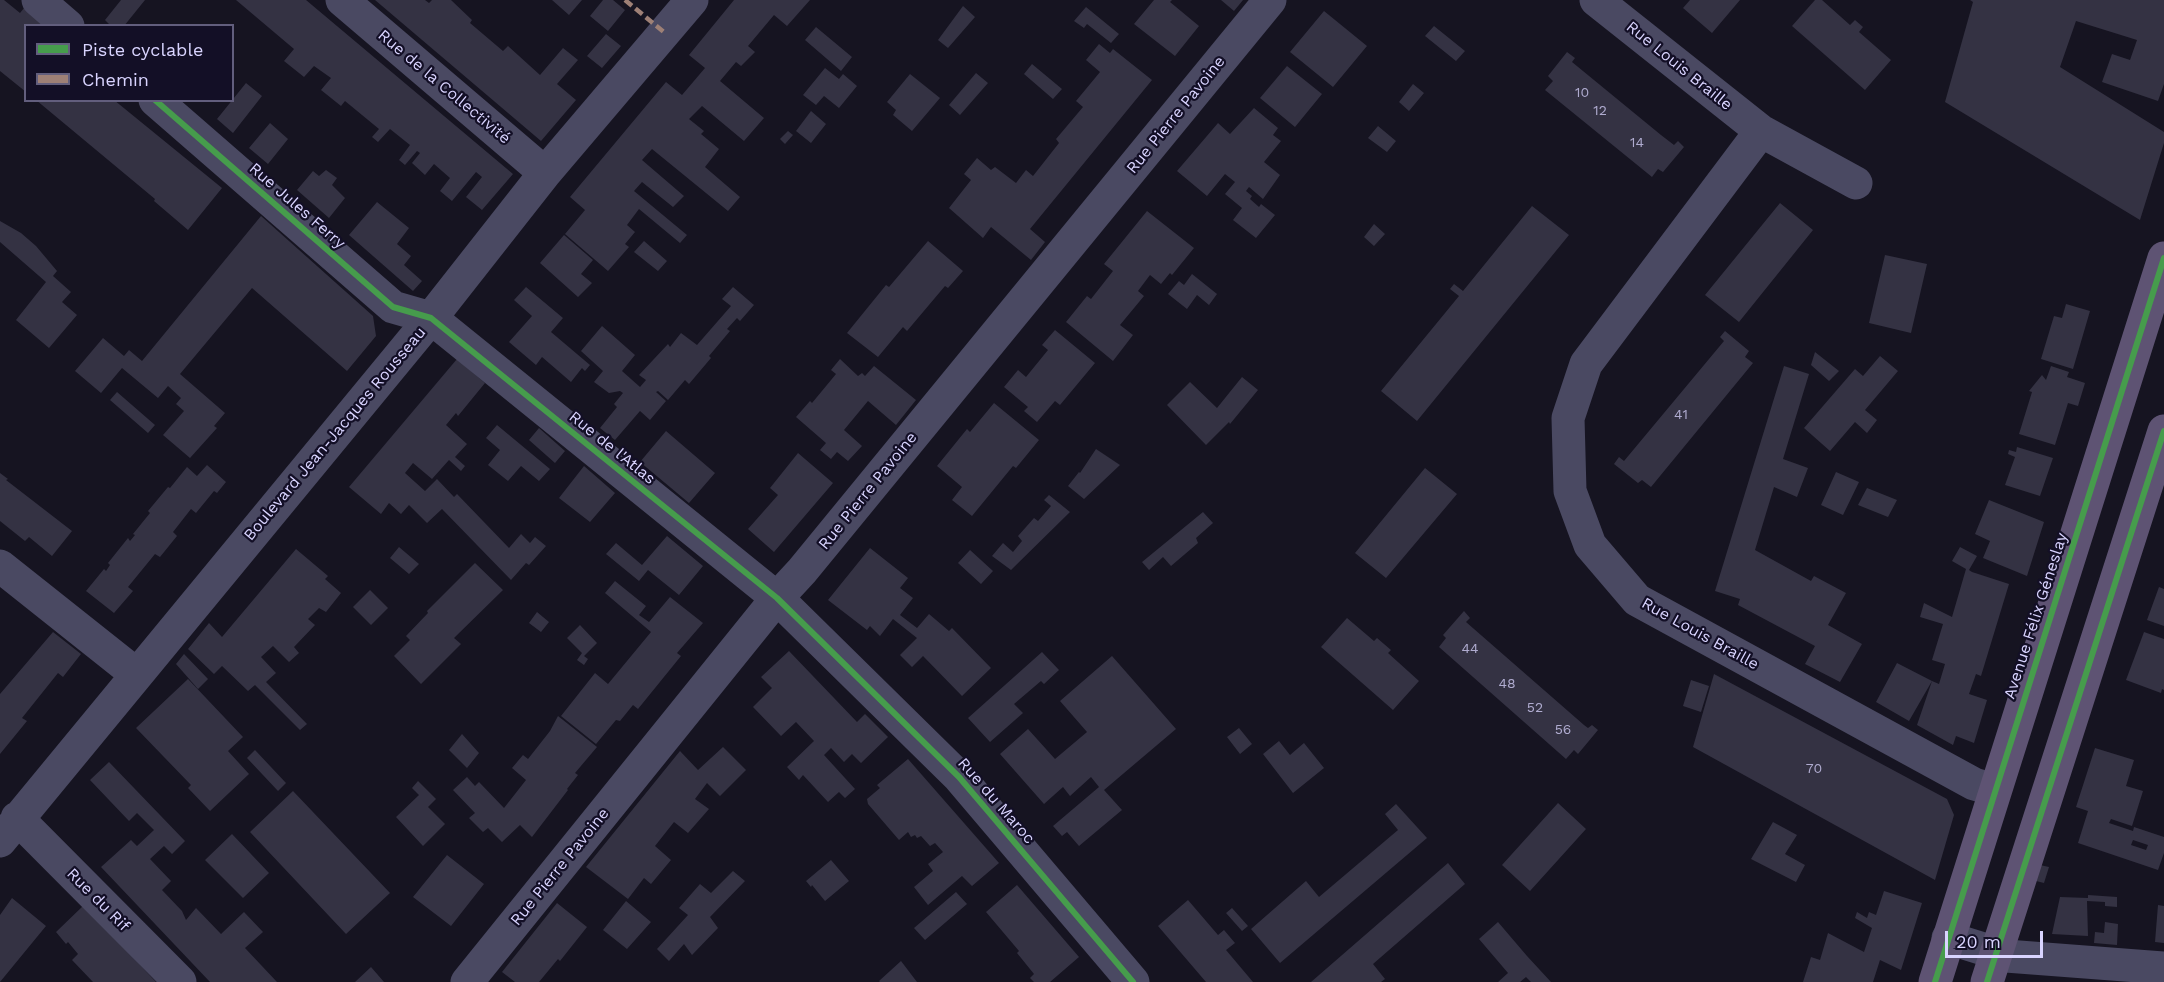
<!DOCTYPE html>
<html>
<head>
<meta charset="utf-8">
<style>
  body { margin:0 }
  #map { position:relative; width:2164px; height:982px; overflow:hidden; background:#161421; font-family:"Work Sans",sans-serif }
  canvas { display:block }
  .legend { position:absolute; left:24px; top:24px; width:210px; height:78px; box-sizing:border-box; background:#130f26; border:2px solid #625e7d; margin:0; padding:8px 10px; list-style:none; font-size:18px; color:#d9d4ff }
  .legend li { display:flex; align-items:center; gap:12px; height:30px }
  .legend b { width:30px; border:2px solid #625e7d }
  .scale { position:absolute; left:1945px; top:931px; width:98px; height:27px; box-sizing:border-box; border:3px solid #d9d4ff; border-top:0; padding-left:8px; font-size:18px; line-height:21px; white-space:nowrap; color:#d9d4ff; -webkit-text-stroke:4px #130f26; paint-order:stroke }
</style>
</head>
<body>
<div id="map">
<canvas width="2164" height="982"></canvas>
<ul class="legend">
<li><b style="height:8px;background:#469c4c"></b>Piste cyclable</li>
<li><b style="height:8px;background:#9e8076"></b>Chemin</li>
</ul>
<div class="scale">20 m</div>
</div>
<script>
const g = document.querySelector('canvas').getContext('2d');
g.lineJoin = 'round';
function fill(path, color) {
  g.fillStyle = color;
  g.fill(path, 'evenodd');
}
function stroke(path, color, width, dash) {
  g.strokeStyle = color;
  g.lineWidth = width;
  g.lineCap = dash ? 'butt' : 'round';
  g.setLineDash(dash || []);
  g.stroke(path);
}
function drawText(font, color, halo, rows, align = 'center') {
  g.font = font + ' "Work Sans",sans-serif';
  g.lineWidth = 4.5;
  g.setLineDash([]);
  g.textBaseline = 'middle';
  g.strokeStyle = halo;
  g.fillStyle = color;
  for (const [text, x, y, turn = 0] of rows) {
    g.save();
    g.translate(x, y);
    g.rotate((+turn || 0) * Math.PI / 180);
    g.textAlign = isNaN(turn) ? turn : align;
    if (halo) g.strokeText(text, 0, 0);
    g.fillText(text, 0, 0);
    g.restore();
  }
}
fill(new Path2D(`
  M0 0H4L20 13 24 8 45 26H26V92L0 71Z
  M121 0H145L124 26H111L105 20Z
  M236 0H306L513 174 482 210 466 197 482 177 476 172 452 201 440 191 450 178 434 164 425 175 412 163 420 153 417 151 405 165 399 160 410 145 390 129 378 142 372 137 379 129 345 101 341 106 321 90 331 78 314 66 304 77 284 61 294 49Z
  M375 0H425L429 3 432 0H451L472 20 470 23 503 51 508 46 540 75 563 48 578 60 557 84 576 100 541 141Z
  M552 0H582L569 15Z
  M603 0H613L625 10 608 31 590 16Z
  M734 0H810L787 26 774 15 748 46 755 52 741 66 736 62 720 81 764 118 744 141 702 106 689 119 704 131 701 134 719 149 705 167 740 197 728 211 652 149 642 160 684 196 673 207 642 182 634 191 687 235 680 243 639 209 627 225 635 232 625 244 629 247 608 271 565 234 585 210 570 197 666 82 682 95 705 68 689 55Z
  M1154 0H1172L1170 2 1199 26 1175 56 1134 24Z
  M1221 0H1243L1234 11Z
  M1690 0H1740L1712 33 1683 8Z
  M1815 0H1822L1850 25 1855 20 1863 27 1859 32 1891 60 1865 90 1792 26Z
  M1970 0H2164V84L2158 101 2102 82 2112 54 2130 60 2137 40 2076 21 2060 67 2164 132V143L2140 220 1945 102 1973 2Z
  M963 6 975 17 948 48 938 40Z
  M1086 7 1119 34 1111 43 1087 24 1084 28 1074 21Z
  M1324 11 1367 46 1333 87 1290 52Z
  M1434 26 1465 51 1456 61 1425 36Z
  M816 27 852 57 841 71 805 40Z
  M606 34 621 46 602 68 587 56Z
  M1099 44 1110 53 1113 49 1152 80 1030 229 1045 242 1031 260 991 227 983 238 949 208 971 180 964 174 977 158 991 170 995 167 1016 183 1026 170 1033 176 1059 143 1056 139 1083 107 1076 101 1100 72 1086 60Z
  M1567 52 1575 58 1572 62 1661 135 1674 145 1678 141 1684 147 1663 172 1658 169 1652 177 1545 90 1553 81 1548 76Z
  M1032 64 1062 89 1053 99 1024 74Z
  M1287 66 1322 94 1295 127 1260 98Z
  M825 68 839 79 843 74 857 86 839 108 824 96 816 105 803 95Z
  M976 73 988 83 960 115 949 105Z
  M910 74 940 98 912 131 893 115 896 110 887 102Z
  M246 83 262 96 233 133 217 119Z
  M1413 84 1424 93 1409 111 1399 102Z
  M36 100H114L222 188 188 230 154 201 155 199Z
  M1254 108 1278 128 1273 135 1281 141 1264 162 1280 175 1263 199 1249 187 1246 191 1252 196 1250 199 1259 207 1261 204 1275 215 1256 238 1233 220 1242 208 1225 194 1235 182 1225 174 1207 196 1177 171 1218 123 1230 134Z
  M811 111 826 124 811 143 796 131Z
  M270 123 288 139 268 164 249 148Z
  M1378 126 1396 141 1387 152 1368 138Z
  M788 131 793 135 785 144 780 139Z
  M326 170 337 178 332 185 345 198 329 218 297 190 313 171 319 176Z
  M377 202 409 228 397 244 411 256 404 265 422 281 413 291 349 235Z
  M1780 203 1813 230 1739 322 1705 295Z
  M1532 206 1569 235 1417 421 1381 391 1459 296 1450 289 1454 284 1463 291Z
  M1147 211 1194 248 1172 275 1170 273 1161 284 1150 275 1138 291 1144 296 1120 325 1133 335 1113 361 1066 322 1087 296 1091 299 1113 271 1104 264Z
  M261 216 373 316 376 336 347 371 252 288 180 374 225 413 214 426 217 428 190 458 163 435 184 411 176 404 181 398 168 386 158 398 122 368 101 393 75 371 103 338 124 356 129 350 142 361Z
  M0 221 21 233 36 246 57 271 53 276 71 292 62 302 77 315 49 348 16 320 46 282 0 242Z
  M1374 224 1385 234 1374 246 1364 237Z
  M564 235 593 260 581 274 592 283 578 297 540 263Z
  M644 241 667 261 658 271 634 252Z
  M928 241 963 271 948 288 945 286 907 331 903 327 878 357 847 333 886 285 889 287Z
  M1885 255 1927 264 1911 333 1869 323Z
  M1192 274 1217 294 1209 305 1197 295 1187 309 1168 294 1179 281 1184 285Z
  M526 287 563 318 551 332 590 365 585 371 582 368 571 382 542 357 536 365 509 342 532 316 514 300Z
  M733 287 754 305 740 321 737 318 727 329 730 331 709 356 711 358 689 384 685 380 668 400 658 391 656 392 666 401 650 420 640 411 615 440 600 428 617 407 614 404 623 393 620 391 609 393 594 382 603 371 581 351 602 326 635 355 622 371 640 387 646 380 639 375 668 344 670 347 681 333 697 345 731 306 722 299Z
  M2066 304 2090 311 2073 369 2041 359 2054 316 2062 318Z
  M1055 330 1095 363 1060 405 1055 401 1037 422 1024 411 1028 407 1004 387 1018 370 1026 377 1048 350 1042 345Z
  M1725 331 1749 351 1745 357 1753 363 1651 487 1642 480 1638 483 1614 464 1619 457 1624 461 1724 341 1720 337Z
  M1815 352 1839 371 1829 381 1811 365Z
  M1880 356 1898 371 1865 410 1877 420 1867 433 1855 422 1830 451 1804 428 1855 369 1863 376Z
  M457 359 485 383 458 416 456 413 446 425 467 444 455 457 465 466 461 471 449 460 432 479 413 463 405 473 425 491 437 479 454 497 457 494 509 548 521 534 530 543 535 537 546 546 529 565 526 563 511 580 442 509 427 523 409 505 401 514 389 503 381 514 349 487Z
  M840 359 858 376 862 373 865 376 874 366 916 400 896 425 868 401 844 430 862 446 848 461 837 452 831 459 820 450 826 443 796 417 810 401 812 403 836 374 831 370Z
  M1784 366 1809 374 1783 459 1808 468 1797 497 1774 487 1755 550 1811 581 1814 576 1846 593 1828 625 1862 644 1840 682 1805 664 1815 646 1738 605 1740 599 1715 591Z
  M2051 366 2069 372 2067 377 2085 383 2078 406 2068 403 2055 445 2019 434 2032 392 2029 391 2042 375 2046 380Z
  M1242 377 1258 390 1230 424 1229 422 1206 445 1167 405 1190 382 1217 408Z
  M117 392 155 425 148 433 110 400Z
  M994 403 1039 440 1016 468 1013 466 972 516 952 500 962 487 937 466 967 429 970 432Z
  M497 425 550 469 539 481 521 466 508 481 488 465 500 450 486 438Z
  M539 428 565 451 555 463 529 440Z
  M666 431 715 473 689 503 640 462Z
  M2017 447 2053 458 2040 496 2005 485 2015 457 2008 454 2009 450 2016 452Z
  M1096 449 1120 465 1084 499 1068 486 1079 472 1080 473Z
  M798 453 833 483 774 552 748 529 778 495 770 488Z
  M207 465 226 482 217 493 214 491 196 513 191 509 173 532 177 536 160 557 155 554 128 587 133 591 114 613 86 591 104 569 106 571 110 565 108 563 128 538 130 541 135 535 133 534 150 513 148 511 168 487 170 488 187 467 197 476Z
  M584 466 615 493 590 522 559 498Z
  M1425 468 1457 494 1386 578 1355 553Z
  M1836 472 1859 482 1843 515 1821 505Z
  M0 473 8 479 6 480 72 531 52 556 29 537 25 541 0 521Z
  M1867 488 1897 500 1888 517 1858 505Z
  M1049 495 1070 512 1011 570 992 556 1003 543 1013 552 1022 541 1018 536 1034 518 1038 521 1051 506 1044 500Z
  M1989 500 2044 522 2027 576 1983 558 1990 541 1975 534Z
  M1203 512 1213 523 1196 538 1198 543 1171 566 1163 557 1149 570 1142 562Z
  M667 536 703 566 679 595 648 570 639 581 606 554 616 543 642 565Z
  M399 547 419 564 409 574 390 558Z
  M1960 547 1977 556 1969 570 1972 572 2009 584 1981 676 1976 674 1969 694 1987 700 1974 743 1956 736 1953 745 1917 725 1932 681 1939 684 1945 664 1932 660 1943 624 1920 617 1924 603 1952 617 1966 569 1952 561Z
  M870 548 908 578 900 588 913 598 900 615 917 628 929 614 949 631 952 628 991 668 962 696 923 656 912 667 900 655 917 638 893 619 880 636 870 626 867 630 828 600Z
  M296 549 328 576 325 579 341 593 326 612 319 608 308 619 315 625 294 647 299 653 289 662 273 646 261 657 276 673 266 682 307 724 300 730 255 685 248 691 222 666 214 674 188 649 209 623 222 637Z
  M970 550 993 571 981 584 958 563Z
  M475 563 503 590 454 638 461 644 421 684 394 656 410 640 406 636 428 613 427 611Z
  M615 581 646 606 639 615 649 622 670 597 703 623 677 653 681 656 638 709 633 705 620 721 616 720 596 744 561 716 595 673 608 684 651 632 605 593Z
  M2159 587 2164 589V626L2147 620Z
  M370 590 388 608 371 625 353 607Z
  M1464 611 1470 618 1466 622 1584 725 1588 728 1592 725 1598 730 1578 754 1574 750 1566 759 1439 647 1446 638 1443 635Z
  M537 612 549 622 541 632 529 623Z
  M1347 618 1374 641 1377 638 1391 650 1388 653 1419 681 1393 710 1321 647Z
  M580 625 597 643 584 656 588 659 584 665 577 660 582 653 567 638Z
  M53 632 81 654 63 677 58 673 22 718 27 721 0 754V694Z
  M2144 632 2164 639V690L2162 689 2161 693 2126 680Z
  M789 651 857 722 865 714 888 737 861 763 852 754 844 762 831 748 824 755 855 789 845 798 839 792 828 802 803 775 799 780 787 767 814 741 796 722 781 736 753 707 772 688 761 677Z
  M1042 652 1059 670 1044 684 1041 681 1014 704 1023 713 990 742 968 718Z
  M184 654 208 679 198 689 176 664Z
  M1112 656 1176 729 1104 790 1122 810 1079 846 1067 832 1062 836 1053 826 1099 787 1091 777 1070 796 1063 787 1044 804 1000 754 1028 729 1055 759 1087 732 1060 701Z
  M1897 663 1932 681 1909 721 1876 702Z
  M1714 674 1947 799 1954 815 1935 880 1693 747Z
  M188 679 243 737 228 751 249 774 210 811 188 788 191 785 136 728Z
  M1691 680 1709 686 1701 712 1683 706Z
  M558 716 597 747 575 773 578 775 567 789 568 790 532 837 520 825 502 842 488 828 483 832 469 818 475 813 453 790 467 777 475 786 479 782 504 808 526 780 512 768 523 755 528 759 550 731Z
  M1239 728 1252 744 1240 754 1227 737Z
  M462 734 479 753 467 768 449 750Z
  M1279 741 1290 755 1304 743 1324 768 1293 793 1263 754Z
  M723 747 746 770 720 796 707 783 695 799 709 809 688 833 674 822 655 846 671 860 651 884 644 878 628 899 586 867 680 751 698 770Z
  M2095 748 2134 760 2126 786 2143 791 2132 826 2111 819 2109 823 2133 831 2134 827 2164 837V853L2158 870 2078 843 2088 811 2076 807ZM2133 840 2148 845 2146 850 2131 845Z
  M255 750 286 783 278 791 247 758Z
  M908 759 999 863 972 886 962 876 928 905 914 887 933 871 928 864 943 852 935 843 930 846 921 836 917 838 915 835 911 837 908 832 899 840 868 804 867 799 880 788 877 785Z
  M109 762 185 841 172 854 164 846 150 859 171 881 162 890 182 911 186 920 196 908 221 934 244 912 263 932 245 948 277 982H210L101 867 131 840 137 846 154 830 137 813 129 821 90 780Z
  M418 781 436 799 428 807 445 824 423 846 396 817 419 795 412 788Z
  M293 791 390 893 346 934 250 832Z
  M1558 803 1586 829 1530 891 1502 865Z
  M1396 804 1427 838 1280 963 1251 929 1306 881 1319 897 1398 830 1385 814Z
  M1773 822 1797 835 1785 854 1805 865 1796 882 1751 859Z
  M232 834 269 873 243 898 205 860Z
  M447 855 484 884 451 926 413 897Z
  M831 860 849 881 825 901 812 885 811 887 806 881Z
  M1448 863 1465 884 1373 964 1385 979 1381 982H1311Z
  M2040 865 2049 867 2044 883 2036 881Z
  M733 871 745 881 710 917 718 928 692 955 684 944 669 961 657 949 688 915 679 908 700 884 711 893Z
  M1017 885 1079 957 1050 982H1034L1030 978 1034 974 1017 953 1019 951 986 912Z
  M1884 891 1922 903 1901 970 1880 960 1873 982H1803L1811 957 1820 960 1828 933 1864 952 1872 928 1855 918 1857 912 1867 918 1869 912 1876 915Z
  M956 892 967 904 925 940 914 928Z
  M2088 895 2117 897V907L2105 906V902L2087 901 2088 936 2052 934 2060 897 2088 898Z
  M12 898 46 926 0 982V915Z
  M1188 900 1218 935 1224 930 1235 943 1226 950 1253 982H1206L1158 926Z
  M626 901 651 922 627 949 603 930Z
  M557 903 587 927 560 961 558 959 539 982H515L502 972Z
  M84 905 156 982H93L72 960 78 954 68 942 66 944 56 932Z
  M2158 905 2164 906V943L2155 942Z
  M1232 908 1248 926 1242 931 1226 913Z
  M1498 922 1527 956 1551 982H1531L1526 977 1520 982H1498L1508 973 1479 939Z
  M2105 922 2118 924 2117 945 2094 943 2095 932 2104 933Z
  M901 961 917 982H880L879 981Z
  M371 967 384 982H355Z`), '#343243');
stroke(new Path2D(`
  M38 0 68 26
  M342 0 545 173
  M1596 0 1761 131 1856 183
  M155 100 393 307 431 318 777 598 959 777 1133 982
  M1761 131 1586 364 1568 418 1570 491 1590 545 1637 600 1974 784 1995 790
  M0 566 136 674
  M17 818 180 982
  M0 841 431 318 545 173 692 0
  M1948 938 2006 956 2164 968
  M467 982 777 598 802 571 1270 0`), '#4a4962', 33);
stroke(new Path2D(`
  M1935 982 2164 258
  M1987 982 2164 431`), '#5e5373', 33);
stroke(new Path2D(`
  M625 0 665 33`), '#9e8076', 4.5, [9, 4.5]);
stroke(new Path2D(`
  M155 100 393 307 431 318 777 598 959 777 1133 982
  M1935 982 2164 258
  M1987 982 2164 431`), '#469c4c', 6);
drawText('14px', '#b0acd0', null, [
  ["10",1582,93],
  ["12",1600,111],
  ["14",1637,143],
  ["41",1681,415],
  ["44",1470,649],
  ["48",1507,684],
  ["52",1535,708],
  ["56",1563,730],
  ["70",1814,769]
]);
drawText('16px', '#d9d4ff', '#130f26', [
  ["Rue Louis Braille",1679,66,39],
  ["Rue de la Collectivité",444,87,40],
  ["Rue Pierre Pavoine",1176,115,-51],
  ["Rue Jules Ferry",297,206,41],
  ["Boulevard Jean-Jacques Rousseau",335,434,-50],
  ["Rue de l'Atlas",612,448,39],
  ["Rue Pierre Pavoine",868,491,-51],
  ["Avenue Félix Géneslay",2036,616,-72],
  ["Rue Louis Braille",1700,634,29],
  ["Rue du Maroc",996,801,49],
  ["Rue Pierre Pavoine",560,867,-51],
  ["Rue du Rif",98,900,45]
]);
</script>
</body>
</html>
